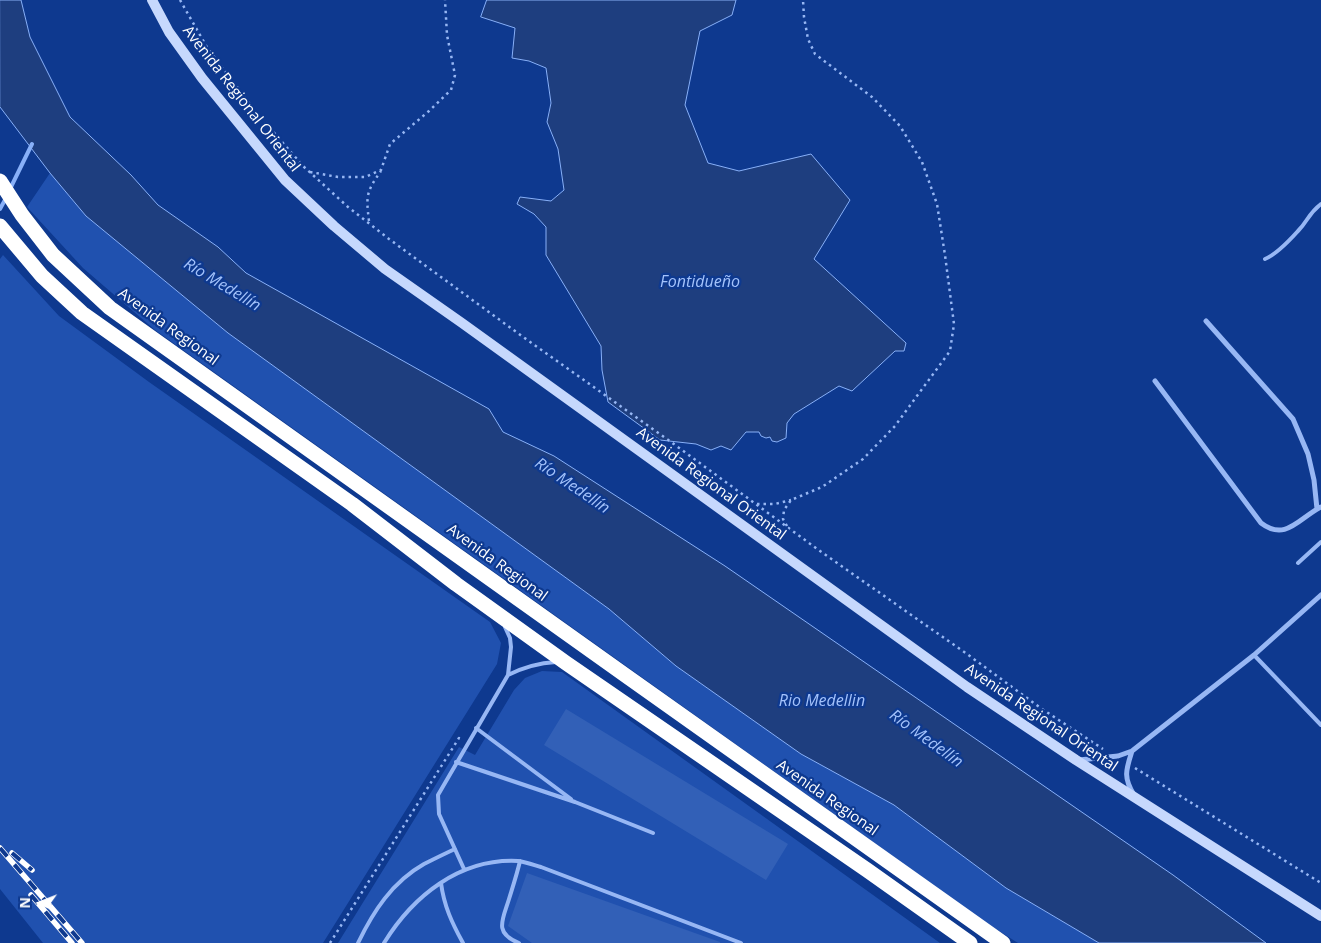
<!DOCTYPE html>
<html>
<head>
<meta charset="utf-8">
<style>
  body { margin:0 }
  #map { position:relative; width:1321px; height:943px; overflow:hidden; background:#0e398f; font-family:"Open Sans",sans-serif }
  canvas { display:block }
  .north { position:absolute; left:15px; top:878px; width:50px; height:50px; -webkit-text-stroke:4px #0e398f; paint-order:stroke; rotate:271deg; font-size:14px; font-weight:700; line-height:20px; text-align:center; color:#fff }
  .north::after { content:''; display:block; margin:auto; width:18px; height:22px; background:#fff; clip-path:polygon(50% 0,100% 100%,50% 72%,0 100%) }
</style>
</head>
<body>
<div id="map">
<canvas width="1321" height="943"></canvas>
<div class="north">N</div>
</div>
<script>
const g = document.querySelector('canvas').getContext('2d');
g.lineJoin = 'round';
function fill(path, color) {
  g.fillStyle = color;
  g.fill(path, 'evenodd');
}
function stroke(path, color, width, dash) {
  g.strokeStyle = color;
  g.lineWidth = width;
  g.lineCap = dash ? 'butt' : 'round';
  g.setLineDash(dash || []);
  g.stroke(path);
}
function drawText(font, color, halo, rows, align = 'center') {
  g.font = font + ' "Open Sans",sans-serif';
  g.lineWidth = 4.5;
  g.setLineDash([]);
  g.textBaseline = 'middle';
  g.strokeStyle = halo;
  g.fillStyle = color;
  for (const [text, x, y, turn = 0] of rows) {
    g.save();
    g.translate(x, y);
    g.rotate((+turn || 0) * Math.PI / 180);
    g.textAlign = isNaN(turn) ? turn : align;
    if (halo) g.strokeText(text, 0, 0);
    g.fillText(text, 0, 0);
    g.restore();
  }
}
fill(new Path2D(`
  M50 173 86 216 228 333 609 609 676 666 801 754 894 805 1006 888 1099 943H1018L988 924 155 330 83 268 27 207Z
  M3 255 59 316 149 382 490 622 501 643 497 664 323 943H43L0 889V259Z
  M542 671 562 672 940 943H338L459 747 475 755 514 690 525 678Z`), '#2051af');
const water = new Path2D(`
  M0 0H21L30 37 70 117 131 175 158 205 218 247 246 273 489 409 503 432 554 456 725 566 1173 875 1266 943H1099L1006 888 894 805 801 754 676 666 609 609 228 333 86 216 50 173 0 107Z
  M487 0H736L732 15 700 31 685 105 708 163 739 171 811 154 850 200 814 259 906 343 904 351H895L852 391 839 386 794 414 787 423 786 438 777 442 772 441 770 437 766 438 761 436 759 432H746L731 450 721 446 711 450 696 444 660 440 608 402 602 370 601 346 546 255V227L534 214 517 204 520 197 551 201 564 190 558 149 547 122 551 103 546 68 529 61 512 58 515 28 481 17Z`);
fill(water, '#1e3e7f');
stroke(water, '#88b0f8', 1);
stroke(new Path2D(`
  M10 189 32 144
  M0 209 6 198`), '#88b0f8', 4);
fill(new Path2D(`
  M566 709 788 844 766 880 544 745Z
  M527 873 720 942V943H532L508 926Z`), '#3260b7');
stroke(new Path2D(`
  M180 0 208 49 256 112 303 166 348 207 389 239 519 334 671 442 820 551 967 654 1042 709 1103 749
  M310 172 338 177H365L381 170 390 144 429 111 451 90 455 75 447 35 445 0
  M369 221C366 196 366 192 381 171
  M757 504H775L791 500
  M787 526 783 519 784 510 791 500 822 487 863 459 895 426 950 351 954 324 945 255 937 204 922 162 900 126 872 97 815 54 808 39 804 17 803 0
  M1135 768 1321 883
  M330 943 459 738 462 740`), '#97b7f4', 2.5, [2.5, 4]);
stroke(new Path2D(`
  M1265 259C1277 254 1289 241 1298 231 1308 221 1308 214 1321 204
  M1298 563 1321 542
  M1254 655 1321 725
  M508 675C524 667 538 663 556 662
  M476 728 571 799
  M456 762 575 802 653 833
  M464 869 439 814 438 795 508 675 511 647 510 638 505 627
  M441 883C444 906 452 923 463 943
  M358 943C373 912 392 882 424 864 434 859 444 854 455 849
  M384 943C413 896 460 858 518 861 526 862 534 865 541 867L741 943
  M519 943C493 933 503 919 509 899 513 886 517 874 520 861`), '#97b7f4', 4);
stroke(new Path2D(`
  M1206 321 1293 419 1308 454 1314 480 1317 509
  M1155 381 1261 523C1286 542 1299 518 1321 507
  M1132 751C1126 770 1123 777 1134 795
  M1079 760 1118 756 1132 751 1254 655 1321 595`), '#97b7f4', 5);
stroke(new Path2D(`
  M152 0 169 32 202 78 285 180 334 226 385 269 462 323 967 687 1076 760 1321 916`), '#c6d8fd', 10);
stroke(new Path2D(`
  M0 181 22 215 53 255 110 308 625 675 1003 943
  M0 226 42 276 82 313 352 504 456 584 566 663 867 870 970 943`), '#fff', 15);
const rail = new Path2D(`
  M0 848 82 943
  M12 853 32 870
  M31 895 72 943`);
stroke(rail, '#fff', 5.5);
stroke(rail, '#0e398f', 4, [11]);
drawText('15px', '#fff', '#0e398f', [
  ["Avenida Regional Oriental",241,99,52],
  ["Avenida Regional",168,327,36],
  ["Avenida Regional Oriental",711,484,36],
  ["Avenida Regional",497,563,36],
  ["Avenida Regional Oriental",1041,718,34],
  ["Avenida Regional",827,798,35]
]);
drawText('italic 16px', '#a3c2fb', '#0e398f', [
  ["Fontidueño",700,282],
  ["Río Medellín",222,285,31],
  ["Río Medellín",572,486,34],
  ["Rio Medellin",822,701],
  ["Río Medellín",926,739,36]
]);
</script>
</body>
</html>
